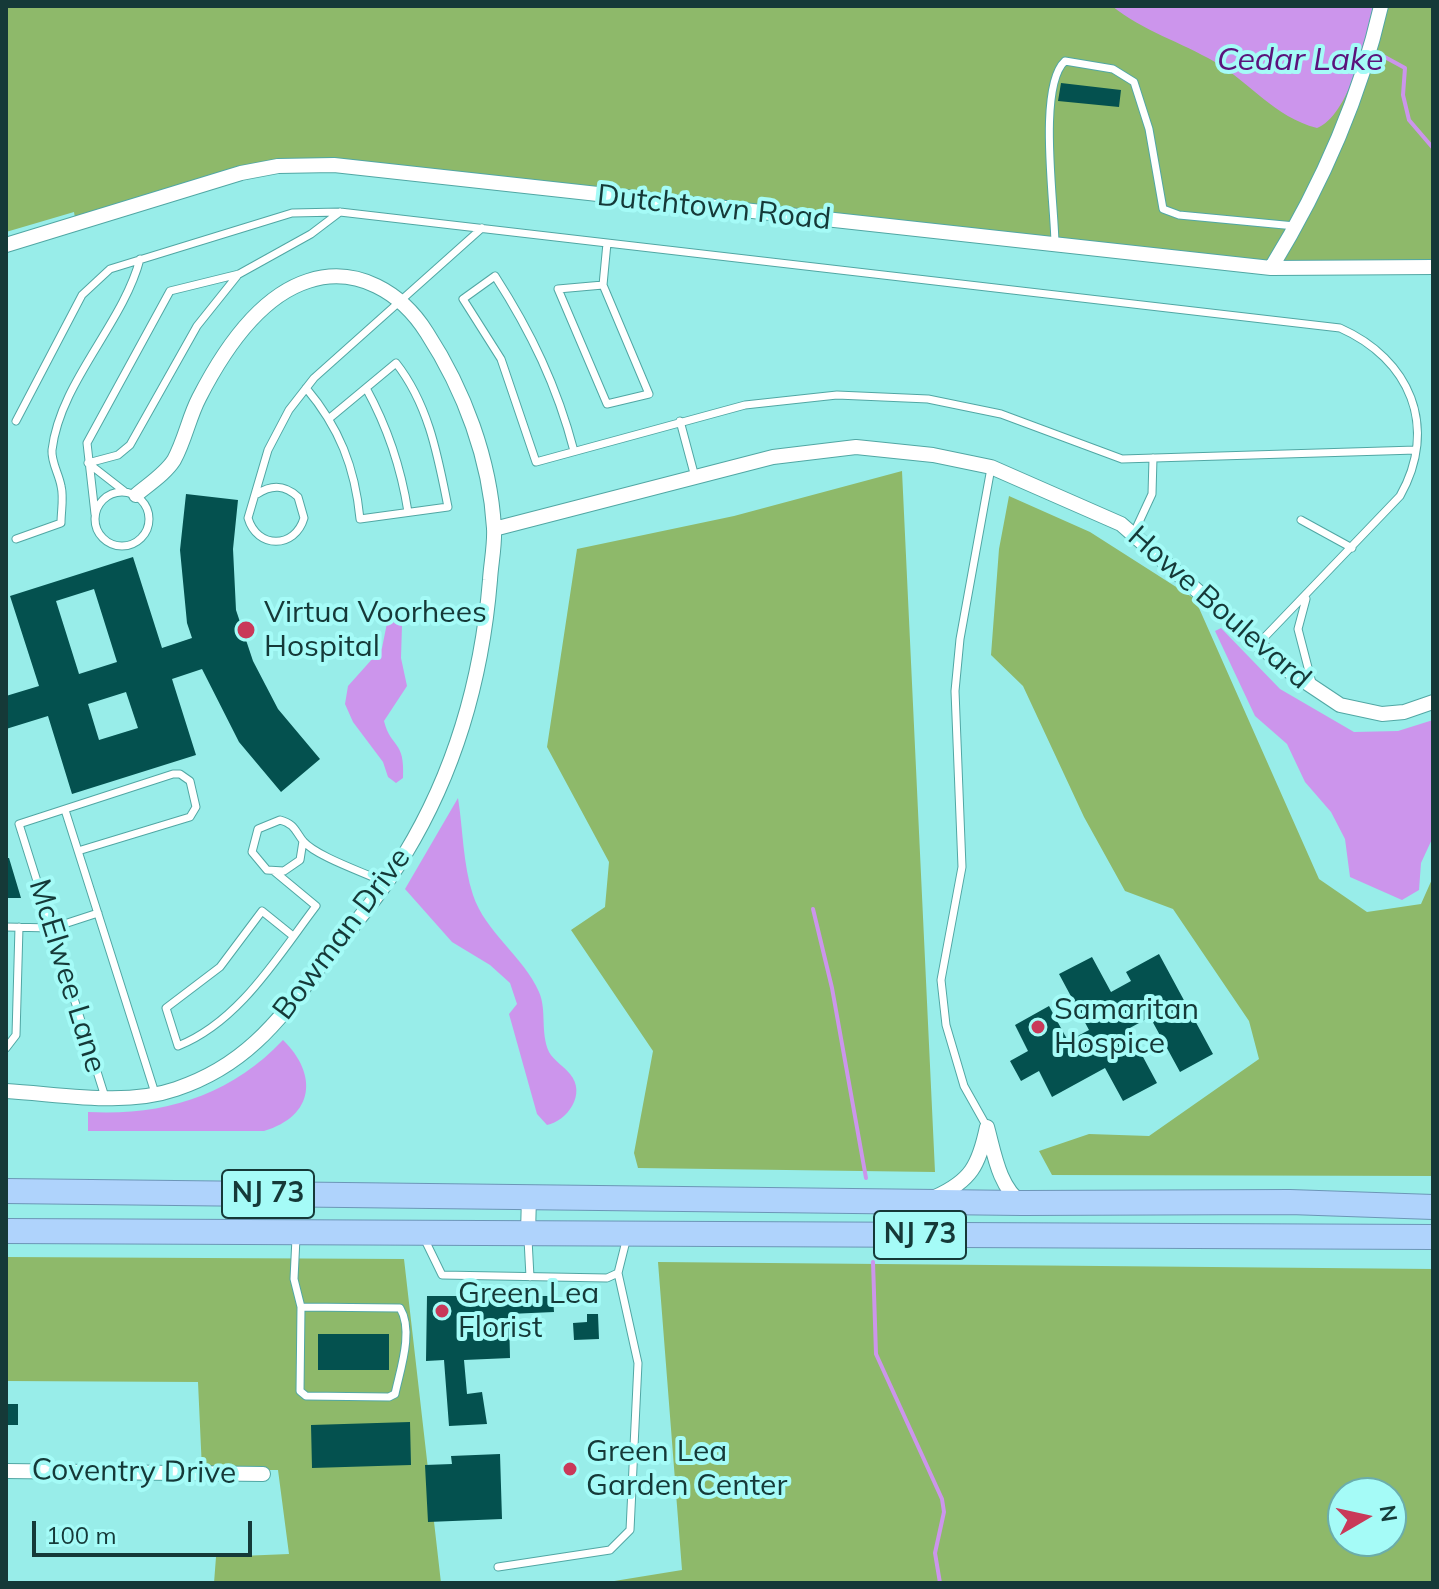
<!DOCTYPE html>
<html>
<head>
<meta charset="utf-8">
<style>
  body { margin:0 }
  #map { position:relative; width:1439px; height:1589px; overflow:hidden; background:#98ede9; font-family:Mulish,sans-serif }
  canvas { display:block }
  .frame { position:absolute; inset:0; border:8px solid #153938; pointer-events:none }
  .north { position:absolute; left:1327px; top:1477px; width:80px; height:80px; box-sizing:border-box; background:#a5fbf7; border:2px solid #6badab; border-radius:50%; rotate:81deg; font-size:22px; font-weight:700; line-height:32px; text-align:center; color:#153938 }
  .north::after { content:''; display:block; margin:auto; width:28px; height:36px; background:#c93959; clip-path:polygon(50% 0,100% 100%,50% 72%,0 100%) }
  .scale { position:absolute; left:32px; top:1521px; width:220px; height:36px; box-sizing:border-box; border:4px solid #153938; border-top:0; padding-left:10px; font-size:24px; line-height:28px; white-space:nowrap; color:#153938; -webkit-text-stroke:6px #a5fbf7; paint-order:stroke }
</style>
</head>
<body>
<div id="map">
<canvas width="1439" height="1589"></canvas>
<div class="frame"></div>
<div class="north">N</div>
<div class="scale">100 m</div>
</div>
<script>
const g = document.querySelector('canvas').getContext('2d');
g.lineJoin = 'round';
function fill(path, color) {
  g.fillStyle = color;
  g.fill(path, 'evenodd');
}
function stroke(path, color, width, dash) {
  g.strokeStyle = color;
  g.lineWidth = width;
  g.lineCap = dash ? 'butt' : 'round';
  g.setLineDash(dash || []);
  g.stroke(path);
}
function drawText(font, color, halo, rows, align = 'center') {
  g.font = font + ' Mulish,sans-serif';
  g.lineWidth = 8;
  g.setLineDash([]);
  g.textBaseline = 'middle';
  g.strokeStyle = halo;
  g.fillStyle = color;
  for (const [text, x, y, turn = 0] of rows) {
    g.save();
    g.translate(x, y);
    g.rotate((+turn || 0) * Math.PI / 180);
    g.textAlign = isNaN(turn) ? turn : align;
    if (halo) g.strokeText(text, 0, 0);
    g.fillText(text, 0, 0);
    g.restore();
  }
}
fill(new Path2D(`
  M6 6H1433V267L1271 268 278 166 76 224 74 212 6 232Z
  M902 471 935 1172 638 1168 634 1153 653 1051 571 930 605 907 609 862 547 747 577 549 734 516Z
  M1009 496 1090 532 1195 599 1319 879 1367 912 1421 904 1433 877V1176L1052 1175 1039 1151 1089 1134 1149 1136 1259 1059 1249 1021 1173 909 1125 891 1084 817 1023 686 991 655 999 549Z
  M6 1257 404 1259 441 1583H214L216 1557 289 1554 278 1470H202L198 1382 6 1381Z
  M658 1262 1433 1269V1583H602L682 1570ZM1343 1493H1391V1541H1343Z`), '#8eb96a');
fill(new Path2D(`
  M1112 6H1375C1367 37 1349 116 1317 128 1274 117 1251 83 1215 62 1181 42 1143 31 1112 6Z
  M395 621 402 625 401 658 407 686 384 721C391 749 405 739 403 778L396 783 388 777 383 762 353 722 345 704 348 686 382 648 387 623Z
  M1221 628 1280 689 1354 732 1398 731 1433 720V837L1421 863 1419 890 1402 900 1350 877 1345 839 1331 812 1305 782 1287 744 1255 716 1215 631Z
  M458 798C463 829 463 865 473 895 485 932 524 957 539 992 547 1010 540 1032 549 1052 554 1061 564 1066 570 1074 587 1094 567 1121 547 1125L537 1114 509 1014 517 1004 510 983 490 965 452 942 405 889Z
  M283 1040C318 1074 315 1116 264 1131H88V1112C164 1116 230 1096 283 1040Z`), '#cc95ec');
stroke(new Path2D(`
  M1372 50 1405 68 1403 95 1409 120 1433 148
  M813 909 832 988 866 1178
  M873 1262 876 1354 942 1499 944 1512 935 1553 940 1583`), '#cc95ec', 4);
fill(new Path2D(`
  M1061 83 1121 90 1119 107 1058 101Z
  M186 494 238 500 233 549 236 610 253 661 278 709 320 759 281 792 239 742 202 669 172 679 196 755 72 794 48 716 6 729V696L39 686 10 596 133 557 162 648 192 638 187 623 180 550ZM94 589 117 662 79 674 56 601ZM126 692 138 728 99 740 88 704Z
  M6 858H9L21 898H6Z
  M1159 954 1213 1054 1180 1072 1150 1017 1128 1029 1157 1083 1123 1101 1105 1068 1052 1097 1039 1071 1021 1081 1010 1061 1028 1051 1015 1025 1049 1006 1068 1041 1089 1030 1059 974 1092 957 1111 992 1131 981 1126 972Z
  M427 1296H553L554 1312 509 1314 510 1358 464 1360 467 1394 482 1392 487 1424 449 1426 444 1360 426 1361Z
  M587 1314H598L599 1339 574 1340 573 1323 587 1322Z
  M318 1334H389V1370H318Z
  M6 1404H18V1425H6Z
  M410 1422 411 1465 312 1468 311 1425Z
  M500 1454 502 1519 428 1522 425 1465 452 1464 451 1456Z`), '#04514f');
const service = new Path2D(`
  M1055 245C1055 206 1037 87 1065 61L1113 69 1134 82 1149 129 1163 209 1179 215 1295 226
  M603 285 558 289 607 404 649 394 603 285 607 243
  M306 388C339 427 355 467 360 519L448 507C438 457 429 405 396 363L331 417
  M366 388C388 428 401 467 408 512
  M16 421 82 295 110 269 292 213 340 212 1340 328C1410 359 1439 427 1400 496L1258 644
  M680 421 695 477
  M574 451C557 386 531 332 495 276L463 299 501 359 536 462 745 405 837 395 928 399 1001 414 1122 459 1416 450
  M88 463 118 455 130 445 197 326 237 276
  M88 463 124 491
  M95 519a27 27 0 1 1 54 0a27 27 0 1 1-54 0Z
  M257 494C272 484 285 485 298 497L304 518C295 549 257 549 248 518L268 450 289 410 314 378 482 228
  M95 514 87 443 170 291 239 274 311 234 340 212
  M1301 520 1352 548
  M1133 535 1152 494 1153 458
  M16 539 61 523C61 511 64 497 61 486 59 474 51 462 52 450 60 382 123 324 140 259
  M1306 599 1298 629 1312 683
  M65 810 155 1093
  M303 841 300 860 284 871 267 870 252 852 258 829 280 820C295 824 295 831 303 841 317 857 366 873 386 883
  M78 851 190 817 196 807 190 781 180 774H173L19 824 105 1097
  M275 872 316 906C278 956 239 1022 178 1046L166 1008 220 967 262 911 293 936
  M6 927 52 928 98 913
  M6 1048 16 1035 19 927
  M987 1127 964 1086 946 1025 941 980 962 867 955 691 960 639 991 468
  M296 1238 294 1279 301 1307 300 1391 306 1396 389 1397 395 1394C400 1370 414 1331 400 1308L301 1307
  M424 1238 442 1275 607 1278 618 1273 627 1237
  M528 1239 530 1277
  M498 1567 610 1550 630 1530 638 1363 618 1273`);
const minor = new Path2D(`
  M6 245 241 173 278 166 334 165 1271 268 1433 267
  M1271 268C1320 188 1360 98 1381 6
  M494 529 773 457 856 447 933 455 991 467 1121 524 1289 671 1340 705 1382 714 1404 712 1433 702
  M6 1091C60 1094 124 1107 176 1089 251 1064 283 1014 329 955 356 922 384 890 405 854 456 770 482 677 490 580 491 563 495 545 494 528 490 459 464 390 427 333 402 293 357 265 308 281 258 297 222 353 199 398 189 417 185 440 174 460 165 474 149 484 136 495
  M935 1197C971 1181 979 1165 987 1127 994 1152 999 1188 1022 1203
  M528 1233 529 1197
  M6 1471 263 1474`);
const trunk = new Path2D(`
  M6 1191 1022 1203 1290 1202 1433 1207
  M6 1231 1433 1237`);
stroke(service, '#51a7a4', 9);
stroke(minor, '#51a7a4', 16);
stroke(trunk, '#6c96b7', 26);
stroke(service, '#fff', 7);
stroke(minor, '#fff', 14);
stroke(trunk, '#afd3fc', 24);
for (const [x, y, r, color] of [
  [246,630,10,"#c93959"],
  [1038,1027,8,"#c93959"],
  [442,1311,8,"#c93959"],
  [570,1469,8,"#c93959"]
]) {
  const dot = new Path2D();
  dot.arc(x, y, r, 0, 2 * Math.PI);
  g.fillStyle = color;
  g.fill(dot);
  stroke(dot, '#a5fbf7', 3);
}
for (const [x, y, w] of [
  [268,1194,92],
  [920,1235,92]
]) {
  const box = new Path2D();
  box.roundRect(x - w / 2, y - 24, w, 48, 6);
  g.fillStyle = '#a5fbf7';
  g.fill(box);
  stroke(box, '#153938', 2);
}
drawText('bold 28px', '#153938', null, [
  ["NJ 73",268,1194],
  ["NJ 73",920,1235]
]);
drawText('30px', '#153938', '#a5fbf7', [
  ["Dutchtown Road",714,208,6],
  ["Howe Boulevard",1219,608,41],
  ["Bowman Drive",342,934,-53],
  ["McElwee Lane",67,976,73],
  ["Coventry Drive",134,1472,1]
]);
drawText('30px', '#153938', '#a5fbf7', [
  ["Virtua Voorhees",264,613],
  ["Hospital",264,647],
  ["Samaritan",1054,1010],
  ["Hospice",1054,1044],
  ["Green Lea",458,1294],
  ["Florist",458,1328],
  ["Green Lea",586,1452],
  ["Garden Center",586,1486]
], 'left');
drawText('italic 32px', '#5b137b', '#a5fbf7', [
  ["Cedar Lake",1300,60]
]);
</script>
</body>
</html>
